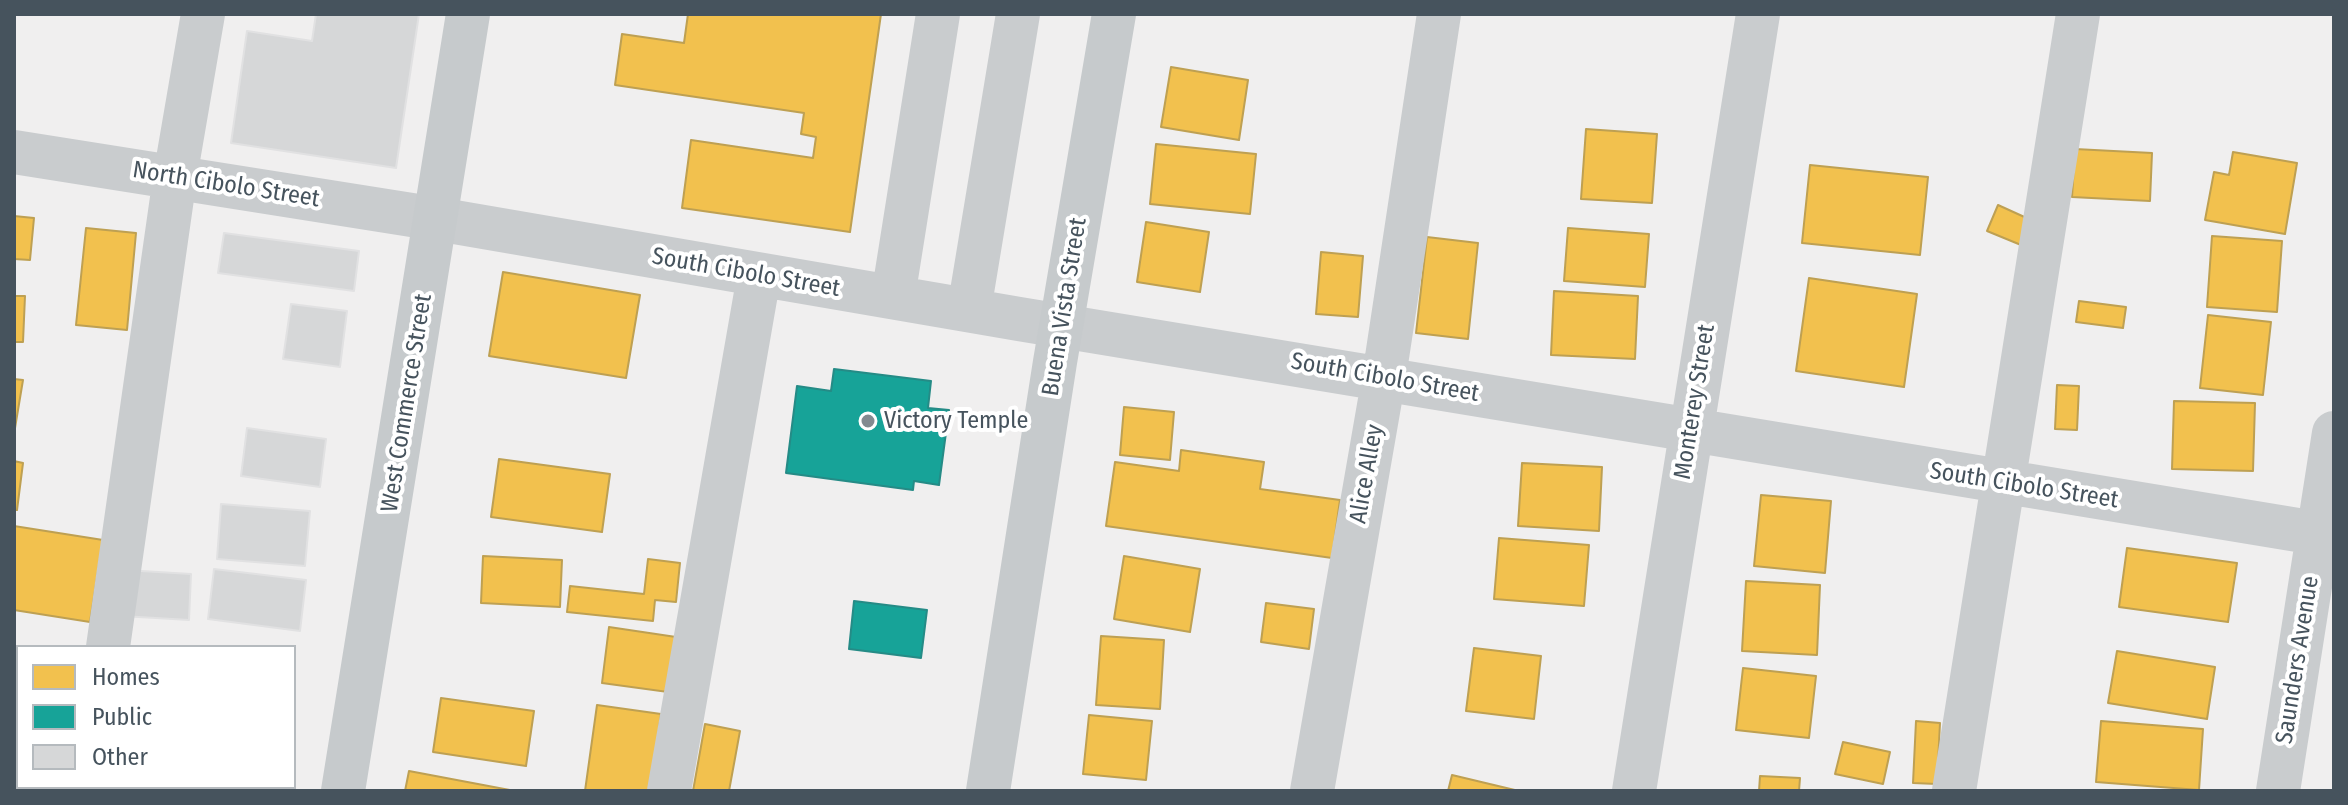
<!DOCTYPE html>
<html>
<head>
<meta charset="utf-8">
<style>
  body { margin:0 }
  #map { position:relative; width:2348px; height:805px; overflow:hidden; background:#f0efef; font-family:"Fira Sans Condensed",sans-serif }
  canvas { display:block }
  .frame { position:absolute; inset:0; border:16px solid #46535d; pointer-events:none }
  .legend { position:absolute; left:16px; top:645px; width:280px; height:144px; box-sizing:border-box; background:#fff; border:2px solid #b5babe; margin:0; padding:10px 14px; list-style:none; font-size:24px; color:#46535d }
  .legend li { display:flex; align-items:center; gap:16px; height:40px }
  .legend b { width:40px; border:2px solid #b5babe }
</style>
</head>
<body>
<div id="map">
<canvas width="2348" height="805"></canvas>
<div class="frame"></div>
<ul class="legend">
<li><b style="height:22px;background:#f2c14e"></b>Homes</li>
<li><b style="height:22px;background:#17a398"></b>Public</li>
<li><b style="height:22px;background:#d6d7d8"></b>Other</li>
</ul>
</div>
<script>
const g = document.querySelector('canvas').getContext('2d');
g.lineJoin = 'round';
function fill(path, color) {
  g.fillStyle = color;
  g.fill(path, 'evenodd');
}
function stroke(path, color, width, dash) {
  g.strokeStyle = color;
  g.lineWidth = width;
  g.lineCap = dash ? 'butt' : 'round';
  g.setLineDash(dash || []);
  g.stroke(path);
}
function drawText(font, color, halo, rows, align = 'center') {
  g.font = font + ' "Fira Sans Condensed",sans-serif';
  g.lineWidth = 8;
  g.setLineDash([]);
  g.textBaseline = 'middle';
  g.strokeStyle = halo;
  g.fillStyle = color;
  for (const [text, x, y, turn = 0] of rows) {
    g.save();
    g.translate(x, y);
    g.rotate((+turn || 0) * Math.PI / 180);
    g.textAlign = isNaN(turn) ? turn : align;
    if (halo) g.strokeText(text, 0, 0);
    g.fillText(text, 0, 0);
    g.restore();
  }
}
const homes = new Path2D(`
  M688 14H881L850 232 682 208 691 140 813 158 816 137 801 134 804 113 615 85 622 34 684 43Z
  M1171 67 1248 80 1239 140 1161 127Z
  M1586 129 1657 134 1652 203 1581 199Z
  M1156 144 1256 154 1250 214 1150 204Z
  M2075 149 2152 153 2150 201 2072 197Z
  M2233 152 2297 163 2285 234 2205 220 2214 172 2229 175Z
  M1810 165 1928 177 1920 255 1802 243Z
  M1998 205 2031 220 2021 245 1987 231Z
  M14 216 34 218 30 260 14 259Z
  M1146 222 1209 232 1200 292 1137 282Z
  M86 228 136 233 127 330 76 325Z
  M1568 228 1649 234 1645 287 1564 281Z
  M2212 236 2282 241 2277 312 2207 307Z
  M1427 237 1478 243 1468 339 1416 333Z
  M1321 252 1363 256 1358 317 1316 314Z
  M503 272 640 295 626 378 489 356Z
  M1809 278 1917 294 1904 387 1796 371Z
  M1554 291 1638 296 1635 359 1551 355Z
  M14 296H25L23 342H14Z
  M2079 301 2126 307 2123 328 2076 322Z
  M2208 315 2271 322 2263 395 2200 388Z
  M14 379 23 380 15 428H14Z
  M2057 385 2079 386 2077 430 2055 429Z
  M2174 401 2255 403 2253 471 2172 469Z
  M1124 407 1174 412 1170 460 1120 455Z
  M1181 450 1264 462 1260 489 1340 500 1332 558 1106 526 1115 462 1179 471Z
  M499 459 610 474 602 532 491 517Z
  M14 461 23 463 17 510H14Z
  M1522 463 1602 467 1599 531 1518 526Z
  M1761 495 1831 501 1825 573 1754 566Z
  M14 526 103 540 90 622 14 610Z
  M1499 538 1589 545 1584 606 1494 599Z
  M2127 548 2237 563 2228 622 2119 607Z
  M483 556 562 560 560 607 481 603Z
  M1124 556 1200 569 1190 632 1114 619Z
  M648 559 680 563 676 602 655 600 653 621 567 612 570 586 644 594Z
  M1746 581 1820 585 1817 655 1742 651Z
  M1266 603 1314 609 1309 649 1261 642Z
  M609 627 676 637 668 692 602 683Z
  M1101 636 1164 640 1160 709 1096 705Z
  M1474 648 1541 656 1534 719 1466 711Z
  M2117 651 2215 667 2207 719 2108 703Z
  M1743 668 1816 676 1809 738 1736 730Z
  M441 698 534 711 526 766 433 752Z
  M597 705 661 714 651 791H585Z
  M1089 715 1152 721 1146 780 1083 774Z
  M1916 721 1940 723 1937 784 1913 783Z
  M2101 721 2203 729 2199 790 2096 782Z
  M705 724 740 731 729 791H693Z
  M1843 742 1890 752 1883 784 1835 774Z
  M409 771 515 791H405Z
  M1452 775 1519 791H1448Z
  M1760 776 1800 778 1799 791H1759Z`);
fill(homes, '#f2c14e');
stroke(homes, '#bea052', 2);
const public = new Path2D(`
  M834 369 931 381 928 408 949 410 939 485 914 481 913 490 786 473 797 386 831 391Z
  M854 601 927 610 921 658 849 649Z`);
fill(public, '#17a398');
stroke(public, '#258b86', 2);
const building = new Path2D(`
  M316 14H419L396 168 231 143 247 31 312 41Z
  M224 233 359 251 354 291 218 273Z
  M291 304 347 311 340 367 283 359Z
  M247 428 326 439 320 487 241 476Z
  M221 504 310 511 305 566 217 559Z
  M214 569 306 580 300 631 208 619Z
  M125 570 191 574 189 620 122 616Z
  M209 787H272V791H236Z`);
fill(building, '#d6d7d8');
stroke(building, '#e1e1e2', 2);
stroke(new Path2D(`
  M14 152 437 219 1019 319 2334 536
  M893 297 938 14
  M969 310 1018 14
  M108 647 175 177 203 14
  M88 791V787
  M669 791 759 276
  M1312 791 1384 377 1439 14
  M1634 791 1758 14
  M1954 791 2078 14
  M2278 791 2334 433`), '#c9ccce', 44);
stroke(new Path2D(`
  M343 791 468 14
  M988 791 1055 362 1114 14`), '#c6cacc', 44);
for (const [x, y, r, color] of [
  [868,421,8,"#828a90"]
]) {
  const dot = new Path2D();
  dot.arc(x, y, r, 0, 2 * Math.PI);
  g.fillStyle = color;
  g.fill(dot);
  stroke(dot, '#fff', 3);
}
drawText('24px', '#46535d', '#fff', [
  ["North Cibolo Street",226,185,9],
  ["South Cibolo Street",746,273,10],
  ["Buena Vista Street",1065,307,-81],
  ["South Cibolo Street",1385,378,10],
  ["Monterey Street",1695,402,-81],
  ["West Commerce Street",407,403,-81],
  ["Alice Alley",1367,474,-80],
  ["South Cibolo Street",2024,486,9],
  ["Saunders Avenue",2298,660,-81]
]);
drawText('24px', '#46535d', '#fff', [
  ["Victory Temple",884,421]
], 'left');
</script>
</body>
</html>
